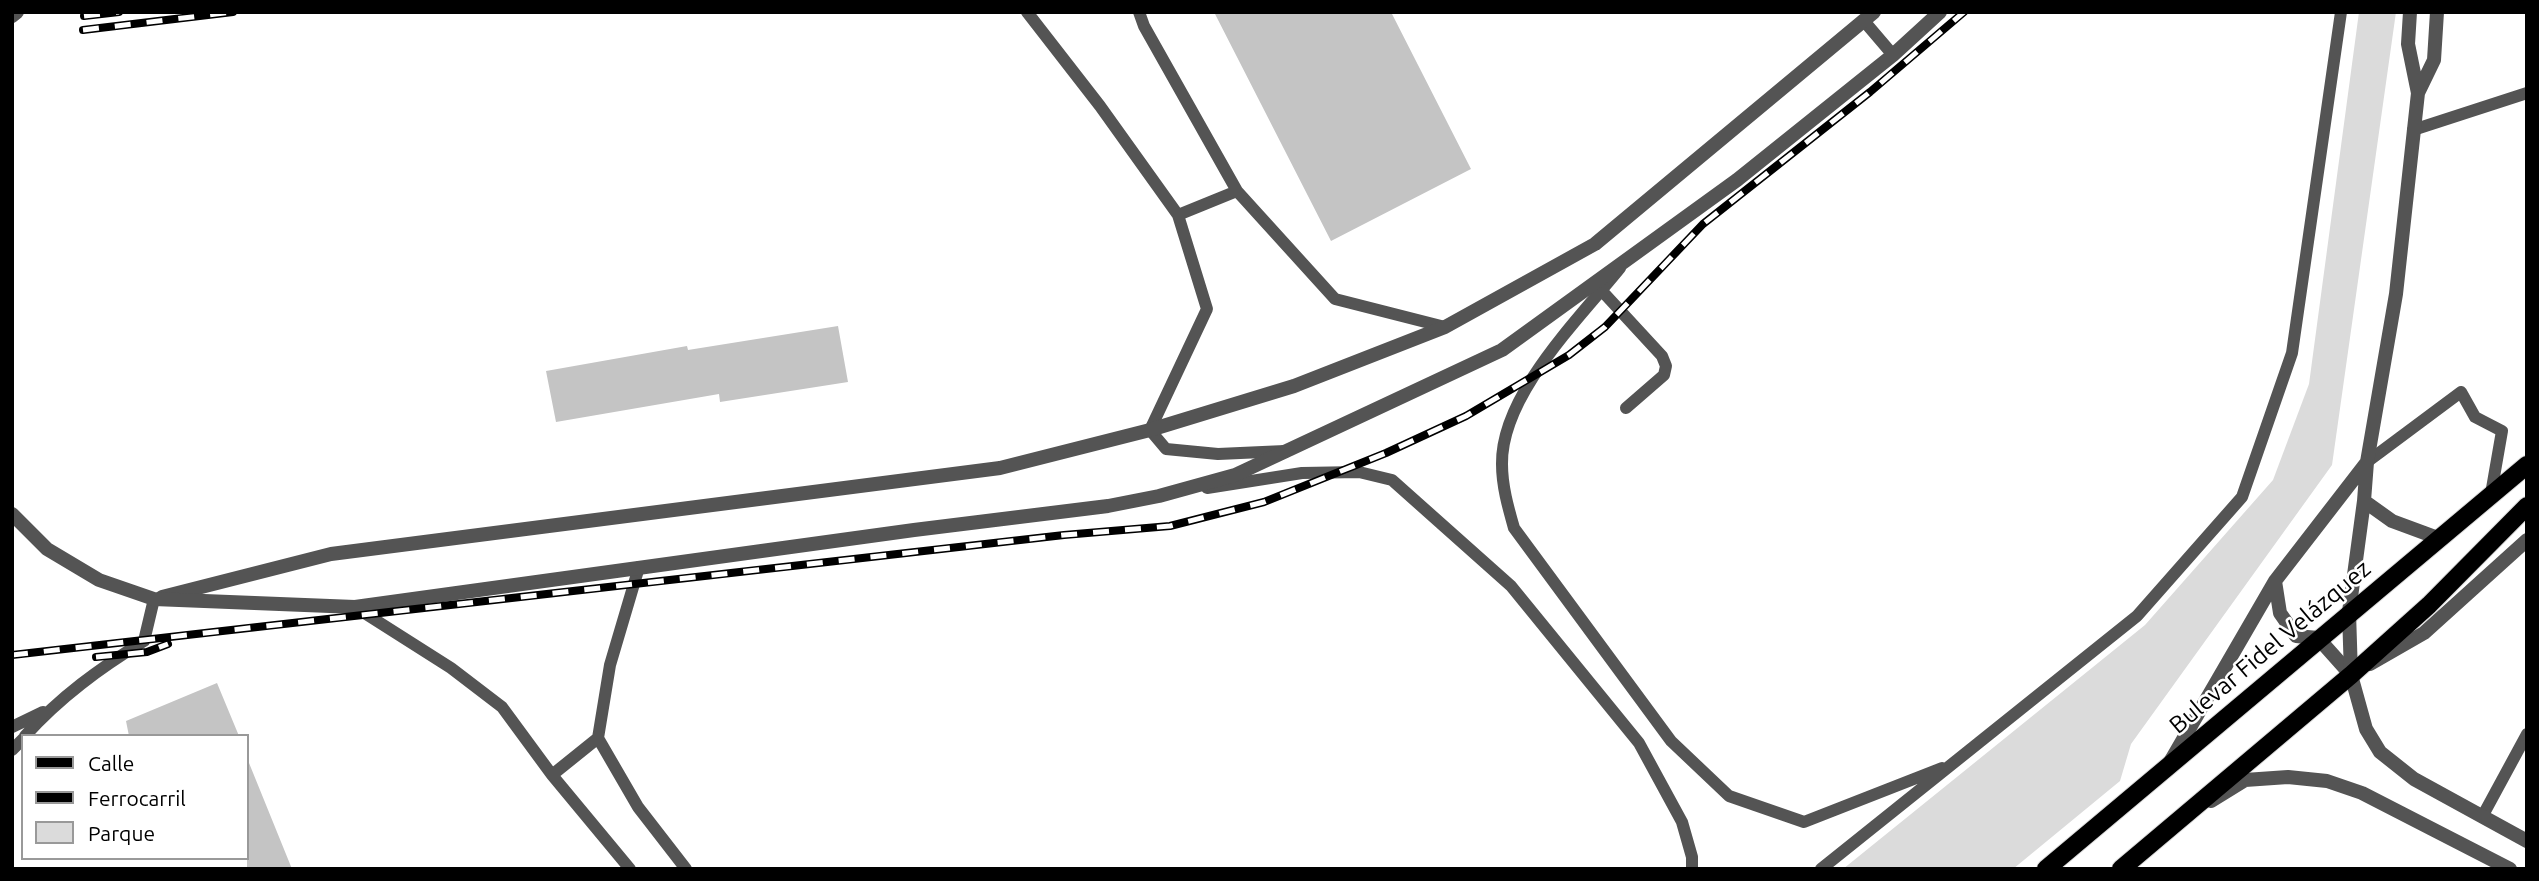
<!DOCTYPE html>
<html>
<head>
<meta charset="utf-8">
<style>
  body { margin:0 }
  #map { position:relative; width:2539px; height:881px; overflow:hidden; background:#fff; font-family:Ubuntu,sans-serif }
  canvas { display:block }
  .frame { position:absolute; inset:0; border:14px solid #000; pointer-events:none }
  .legend { position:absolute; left:21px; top:734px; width:228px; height:126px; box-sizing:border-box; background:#fff; border:2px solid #999; margin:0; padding:9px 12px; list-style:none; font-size:21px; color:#000 }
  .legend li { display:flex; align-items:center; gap:14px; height:35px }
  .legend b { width:35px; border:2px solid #999 }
</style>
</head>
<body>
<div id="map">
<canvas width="2539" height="881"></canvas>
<div class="frame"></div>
<ul class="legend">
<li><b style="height:9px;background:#000"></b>Calle</li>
<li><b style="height:9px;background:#000"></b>Ferrocarril</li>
<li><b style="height:19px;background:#dbdbdb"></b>Parque</li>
</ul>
</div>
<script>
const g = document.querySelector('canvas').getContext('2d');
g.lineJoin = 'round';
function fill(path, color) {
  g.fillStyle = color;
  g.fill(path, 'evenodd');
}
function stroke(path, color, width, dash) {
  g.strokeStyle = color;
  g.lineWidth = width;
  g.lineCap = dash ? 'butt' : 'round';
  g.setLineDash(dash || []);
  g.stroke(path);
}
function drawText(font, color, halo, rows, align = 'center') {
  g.font = font + ' Ubuntu,sans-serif';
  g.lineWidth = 5;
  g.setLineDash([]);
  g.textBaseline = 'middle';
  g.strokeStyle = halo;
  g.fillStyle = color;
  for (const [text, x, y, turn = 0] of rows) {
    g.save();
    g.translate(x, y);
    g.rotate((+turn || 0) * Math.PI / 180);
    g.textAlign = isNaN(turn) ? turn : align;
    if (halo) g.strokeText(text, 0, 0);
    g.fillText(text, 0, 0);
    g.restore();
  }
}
fill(new Path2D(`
  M2359 12H2396L2332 465 2131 744 2120 781 2013 869H1843L2145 625 2273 480 2309 384Z`), '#dbdbdb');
fill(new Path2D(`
  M1214 12H1391L1471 169 1331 241Z
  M838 326 848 382 720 402 719 394 556 422 546 371 687 346 688 350Z
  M217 683 239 736H129L126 721Z
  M247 758 292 869H247Z`), '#c4c4c4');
const primary = new Path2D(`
  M2046 869 2527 465
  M2121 869 2351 675 2429 605 2527 506`);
stroke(primary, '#dbdbdb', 20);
stroke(new Path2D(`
  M1027 12 1100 106 1178 215 1207 309 1150 430 1166 449 1218 454 1285 451
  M1139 12 1144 26 1237 191 1335 299 1445 327
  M1864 21 1893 55
  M2413 130 2527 93
  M1178 215 1237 191
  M1620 268C1579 319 1501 395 1502 464 1502 486 1508 507 1514 528L1671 741 1729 796 1804 822 1942 768
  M1602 291 1662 356 1666 366 1664 375 1626 408
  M2367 462 2461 392 2475 417 2502 431 2491 494
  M1207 488 1302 473 1359 472 1392 480 1511 586 1639 743 1682 822 1692 857V869
  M639 567 610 665 598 738 638 807 686 869
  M355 607 451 668 502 707 552 775 630 869
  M12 727 43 712
  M25 736C60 697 100 668 144 641L154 599
  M12 750 23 739
  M552 775 598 738
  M2482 817 2527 734
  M1821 869 2137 616 2242 497 2292 353 2341 12`), '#545454', 12);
stroke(new Path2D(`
  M12 16 17 12
  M162 597 331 554 1000 468 1150 430 1294 386 1445 327 1595 244 1874 12
  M2318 638 2351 675 2366 729 2380 752 2414 779 2527 841
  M2370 664 2424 633 2527 540
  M2211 801 2245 780 2288 777 2327 781 2362 793 2510 869`), '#545454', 14);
stroke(new Path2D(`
  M2410 12 2408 44 2418 93
  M2364 501 2392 521 2438 538
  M12 514 47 549 99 580 154 599 355 607 914 530 1108 506 1159 496 1235 475 1502 350 1737 180 1893 55 1940 12
  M2275 581 2280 613 2296 636 2318 638
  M2351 675 2349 612 2364 501 2367 462 2396 294 2418 93 2434 60 2437 12
  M2170 762 2275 581 2367 462`), '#545454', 14);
stroke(primary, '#000', 18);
const rail = new Path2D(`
  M84 16 119 12
  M83 30 233 12
  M12 655 1064 535 1170 526 1264 502 1386 453 1466 416 1569 355 1605 327 1703 224 1870 92 1964 12
  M96 657 147 652 168 644`);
stroke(rail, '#000', 8);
stroke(rail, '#fff', 5, [16]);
drawText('24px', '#000', '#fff', [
  ["Bulevar Fidel Velázquez",2270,647,-40]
]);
</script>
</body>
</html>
